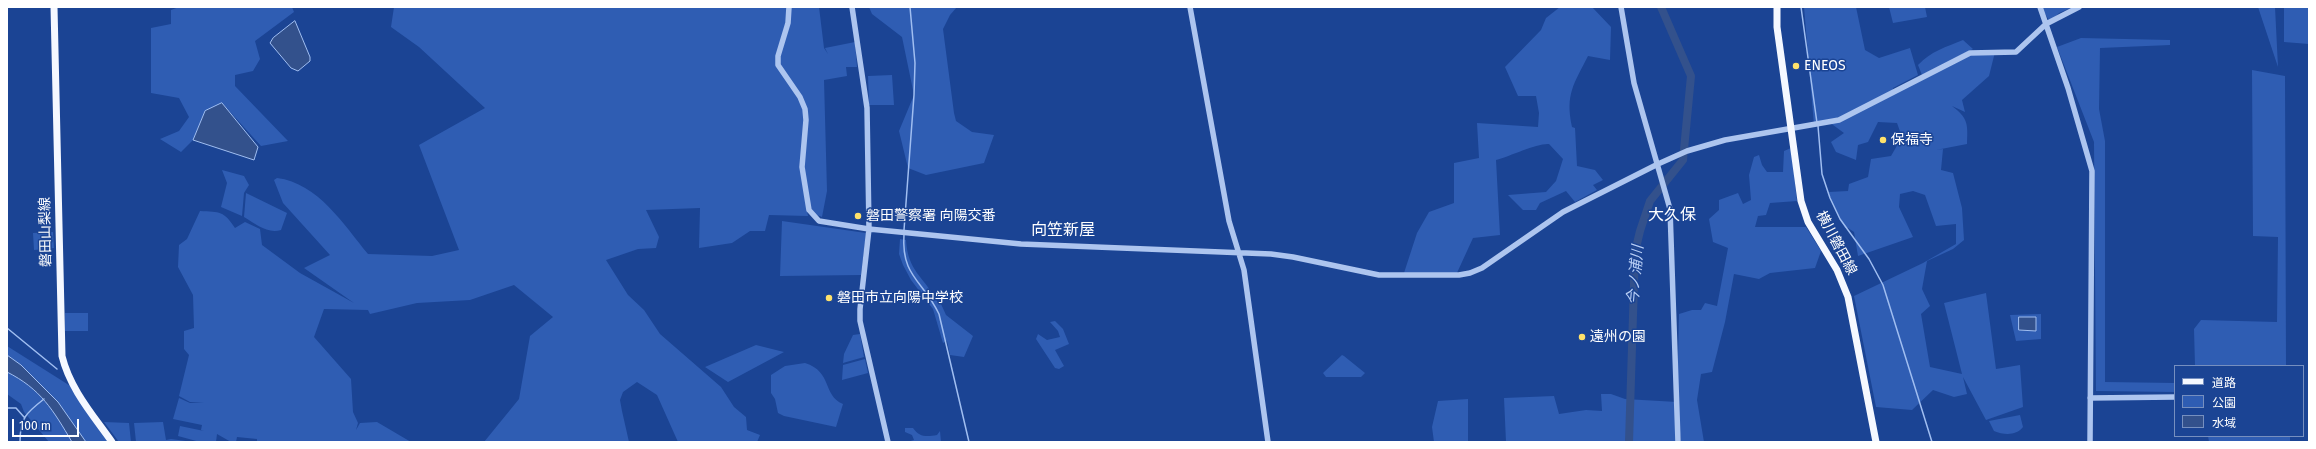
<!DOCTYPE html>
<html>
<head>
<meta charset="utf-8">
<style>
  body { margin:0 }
  #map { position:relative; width:2316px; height:449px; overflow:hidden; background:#1b4494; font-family:"Fira Sans","Noto Sans JP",sans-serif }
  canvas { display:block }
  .frame { position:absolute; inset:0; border:8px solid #fff; pointer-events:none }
  .legend { position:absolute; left:2174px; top:365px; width:130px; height:72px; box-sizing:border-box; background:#1b4494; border:1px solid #768fbf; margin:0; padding:5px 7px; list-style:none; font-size:12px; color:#fff }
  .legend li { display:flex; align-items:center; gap:8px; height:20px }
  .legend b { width:20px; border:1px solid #768fbf }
  .scale { position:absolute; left:12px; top:419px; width:67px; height:18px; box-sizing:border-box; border:2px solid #fff; border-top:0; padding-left:5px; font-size:12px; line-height:14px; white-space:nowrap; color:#fff; -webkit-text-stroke:3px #1b4494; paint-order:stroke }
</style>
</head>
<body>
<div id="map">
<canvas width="2316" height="449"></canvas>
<div class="frame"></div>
<ul class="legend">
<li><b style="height:5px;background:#f5f8ff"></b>道路</li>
<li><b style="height:11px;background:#2f5db3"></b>公園</li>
<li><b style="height:11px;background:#33518c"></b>水域</li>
</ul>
<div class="scale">100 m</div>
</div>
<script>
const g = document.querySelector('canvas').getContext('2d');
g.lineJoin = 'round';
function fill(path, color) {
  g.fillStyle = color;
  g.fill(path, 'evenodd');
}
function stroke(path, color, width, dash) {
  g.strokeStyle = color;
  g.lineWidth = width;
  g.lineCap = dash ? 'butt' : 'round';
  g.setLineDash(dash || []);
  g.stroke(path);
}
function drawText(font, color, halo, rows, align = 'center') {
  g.font = font + ' "Fira Sans","Noto Sans JP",sans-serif';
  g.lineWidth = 3;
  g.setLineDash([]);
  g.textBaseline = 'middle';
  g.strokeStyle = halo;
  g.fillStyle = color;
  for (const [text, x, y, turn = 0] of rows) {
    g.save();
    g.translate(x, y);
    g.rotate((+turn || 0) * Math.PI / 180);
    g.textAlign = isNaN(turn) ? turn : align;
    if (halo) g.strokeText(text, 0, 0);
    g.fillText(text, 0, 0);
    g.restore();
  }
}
fill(new Path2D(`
  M179 7H292L294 12 255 41 260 59 253 71 235 75V86L288 141 261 146 222 103 205 111 193 140 181 152 160 139 179 131 189 117 179 98 151 93V28L171 24V10Z
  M394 7H819L824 48 828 54 825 48 855 42 857 67H846L847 76 824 80 827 191 822 217 807 211 808 216 769 215 765 231H750L732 243 699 248 700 208 646 210 659 237 656 248 638 249 606 260 628 295 644 310 660 334 721 387 734 407 746 417 747 430 760 435 757 442H678L657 395 637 382 623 392 620 400 622 411 629 442H484L519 399 530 336 553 317 514 285 470 300 417 303 370 314 368 310 324 309 314 337 351 379 353 412 358 423 356 430 360 423 377 422 411 442H257V439L237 437 236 442H231L217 434 216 442H200L178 436 180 426 204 431 201 430 202 425 173 419 179 398 190 403 204 402H190L179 396 189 355 184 349V331L194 328 193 295 178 267 179 245 187 239 200 211C220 212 224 211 235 228L245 222 260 229 262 245 300 273 354 303 304 268 330 255 283 203 274 180 277 178C318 183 344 225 368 254L432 256 459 250 419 145 485 108 419 47 391 27Z
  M869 7H957L950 15 943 29 954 113 956 121 972 132 994 135 984 163 926 175 908 168 899 131 914 95 902 37 872 14Z
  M1560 7H1592L1611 27 1610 60 1588 56C1574 84 1565 94 1572 127L1575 128 1577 166 1595 170 1603 180 1593 185 1597 190 1575 202 1566 191 1540 203 1536 210H1523L1508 195 1546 192 1556 181 1563 159 1549 144C1537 143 1511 156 1496 160L1500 235 1473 238 1456 275 1403 276 1417 233 1429 212 1454 203V163L1479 158 1477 123 1538 127 1539 113 1536 96H1518L1505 67 1541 30 1546 18Z
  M1804 7H1856L1865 50 1879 58 1910 48 1918 75 1893 88 1892 93 1968 53 1995 52 1989 76 1962 100 1965 112 1952 106C1968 118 1968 124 1967 144L1936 150 1943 149 1941 170 1953 173 1962 208 1964 240 1953 249 1927 261 1922 289 1930 306 1921 314 1930 367 1962 374 1944 303 1986 293 1996 369 2020 365 2023 407 1986 420 1963 377 1967 394 1954 397 1933 390 1912 410 1876 407 1854 296 1923 263 1956 244V224L1936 226 1925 195 1913 191 1900 194 1899 207 1913 237 1858 256 1854 232 1848 228H1845L1830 198 1829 192 1848 191 1849 184 1868 177 1871 159 1891 156 1902 137 1897 123 1878 122 1868 142 1858 145 1856 160 1836 152 1831 142 1844 133 1829 122 1814 125Z
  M1889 7H1925L1927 17 1893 23Z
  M2041 7H2073L2059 13 2050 22Z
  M2258 7H2275L2278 67Z
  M2284 7H2309V44L2284 42Z
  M2081 38 2170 40V45L2100 48 2099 109 2105 141V382L2175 383V392L2096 391 2094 142 2057 47Z
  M1963 40 1973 49 1922 75 1918 65C1931 51 1946 47 1963 40Z
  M2252 70 2285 76 2286 366H2195L2194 329 2201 320 2277 322 2278 237 2253 236Z
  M892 75 894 105H869L868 76Z
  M1791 148 1797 201 1770 203 1766 215 1758 216 1755 227H1806L1821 251 1815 268 1770 273 1759 279 1734 274 1725 322 1712 372 1701 374 1697 400 1704 442H1681L1677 408V442H1506L1504 398 1554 396 1559 414 1586 410 1602 411 1601 394H1611L1625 399 1677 402 1679 314 1692 310H1701L1705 303 1717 306 1728 248 1713 242 1709 219 1719 210V200L1738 193 1743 204 1751 200 1749 175 1754 157 1759 155 1762 165 1767 172H1783L1784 151Z
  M222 170 244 176 249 185 244 193 242 216 221 207 227 183Z
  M246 193 287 213 281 230C267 234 256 224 244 217Z
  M782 221 866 233 861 275 780 276Z
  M53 232 54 248 34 250 33 233Z
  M900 239 906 240C908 272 923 275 936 300L941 304 946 315 973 336 964 357 950 355 947 341 943 343 933 309 911 280 903 265 899 254Z
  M65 313H88V331H65Z
  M2041 314V339L2016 341 2010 315Z
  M1055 321 1063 329 1069 344 1055 350 1064 366 1059 369 1055 368 1036 339 1038 334 1047 340 1060 337 1058 331 1050 322Z
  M860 334 864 357 843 363 844 354 853 335Z
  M756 345 784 352 728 382 705 367Z
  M7 346 72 387 111 442H49L24 412 21 404 7 394Z
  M1342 355 1344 356 1365 373 1361 377H1326L1323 373Z
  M865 359 868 373 842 380 843 365Z
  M805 363C833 372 822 395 843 404L836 427 784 416 778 413 775 399 771 393V375L785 366Z
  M1468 399V442H1434L1432 427 1438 401Z
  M2020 415 2023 427C2016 436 2004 435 1994 431L1989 421Z
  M104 422 129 423 131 442H119Z
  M163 422 166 440 171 439 193 442H136L134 423Z
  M905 428H913C919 437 926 437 937 435L940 431 941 442H907L914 440 912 435 905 432Z
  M2208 436H2290V442H2209Z`), '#2f5db3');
const water = new Path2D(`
  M295 21 310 57V61L298 71 291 68 270 43 273 38Z
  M222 103 258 147 254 160 193 140 205 111Z
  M2019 317H2036V331L2019 330Z
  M7 355 21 365 58 402 86 442H72C53 410 41 389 7 372Z`);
fill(water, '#33518c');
stroke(water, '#a0bef1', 1);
stroke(new Path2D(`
  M1801 7 1817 123
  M1818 126 1822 174 1830 198 1840 219 1869 259 1883 285 1932 442
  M904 230 914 95 915 63 910 7
  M904 234C901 277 923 280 939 314L969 442
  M7 328 57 369
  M7 408H16L24 417
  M20 442C20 418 26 413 44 399`), '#a0bef1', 1.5);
stroke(new Path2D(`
  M1629 442 1635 252 1640 231 1650 201 1683 160 1691 76 1661 7`), '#33518c', 8);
stroke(new Path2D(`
  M789 7 788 23 778 56V65L800 97 805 109 806 120 802 167 809 210 819 221 869 229 1021 244 1271 254 1293 257 1379 275H1459L1470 273 1482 268 1563 212 1658 164 1687 151 1725 140 1839 120 1970 53 2016 52 2046 24 2079 7
  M852 7 867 108 869 229 860 309V321L888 442
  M1190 7 1229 221 1244 270 1268 442
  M1621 7 1634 83 1670 209 1678 442
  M2040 7 2068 88 2092 171 2090 442
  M2090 398 2175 397`), '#adc5ef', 5.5);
stroke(new Path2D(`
  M54 7 62 356C70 389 93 415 112 442
  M1777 7V27L1801 201 1808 222 1837 270 1848 297 1876 442`), '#f5f8ff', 7);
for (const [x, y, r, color] of [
  [1796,66,4,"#ffe26b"],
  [1883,140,4,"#ffe26b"],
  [858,216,4,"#ffe26b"],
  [829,298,4,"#ffe26b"],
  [1582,337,4,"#ffe26b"]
]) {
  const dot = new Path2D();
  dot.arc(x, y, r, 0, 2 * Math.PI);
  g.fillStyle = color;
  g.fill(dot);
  stroke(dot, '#1b4494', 1.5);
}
drawText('14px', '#fff', '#1b4494', [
  ["ENEOS",1804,66],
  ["保福寺",1891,140],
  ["磐田警察署 向陽交番",866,216],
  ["磐田市立向陽中学校",837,298],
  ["遠州の園",1590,337]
], 'left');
drawText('14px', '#fff', '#1b4494', [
  ["磐田山梨線",46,232,-91],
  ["横川磐田線",1836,243,62]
]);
drawText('italic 15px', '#b9cff6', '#1b4494', [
  ["今ノ浦川",1636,275,-85]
]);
drawText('16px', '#fff', '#1b4494', [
  ["大久保",1672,216],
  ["向笠新屋",1063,231]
]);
</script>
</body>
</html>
